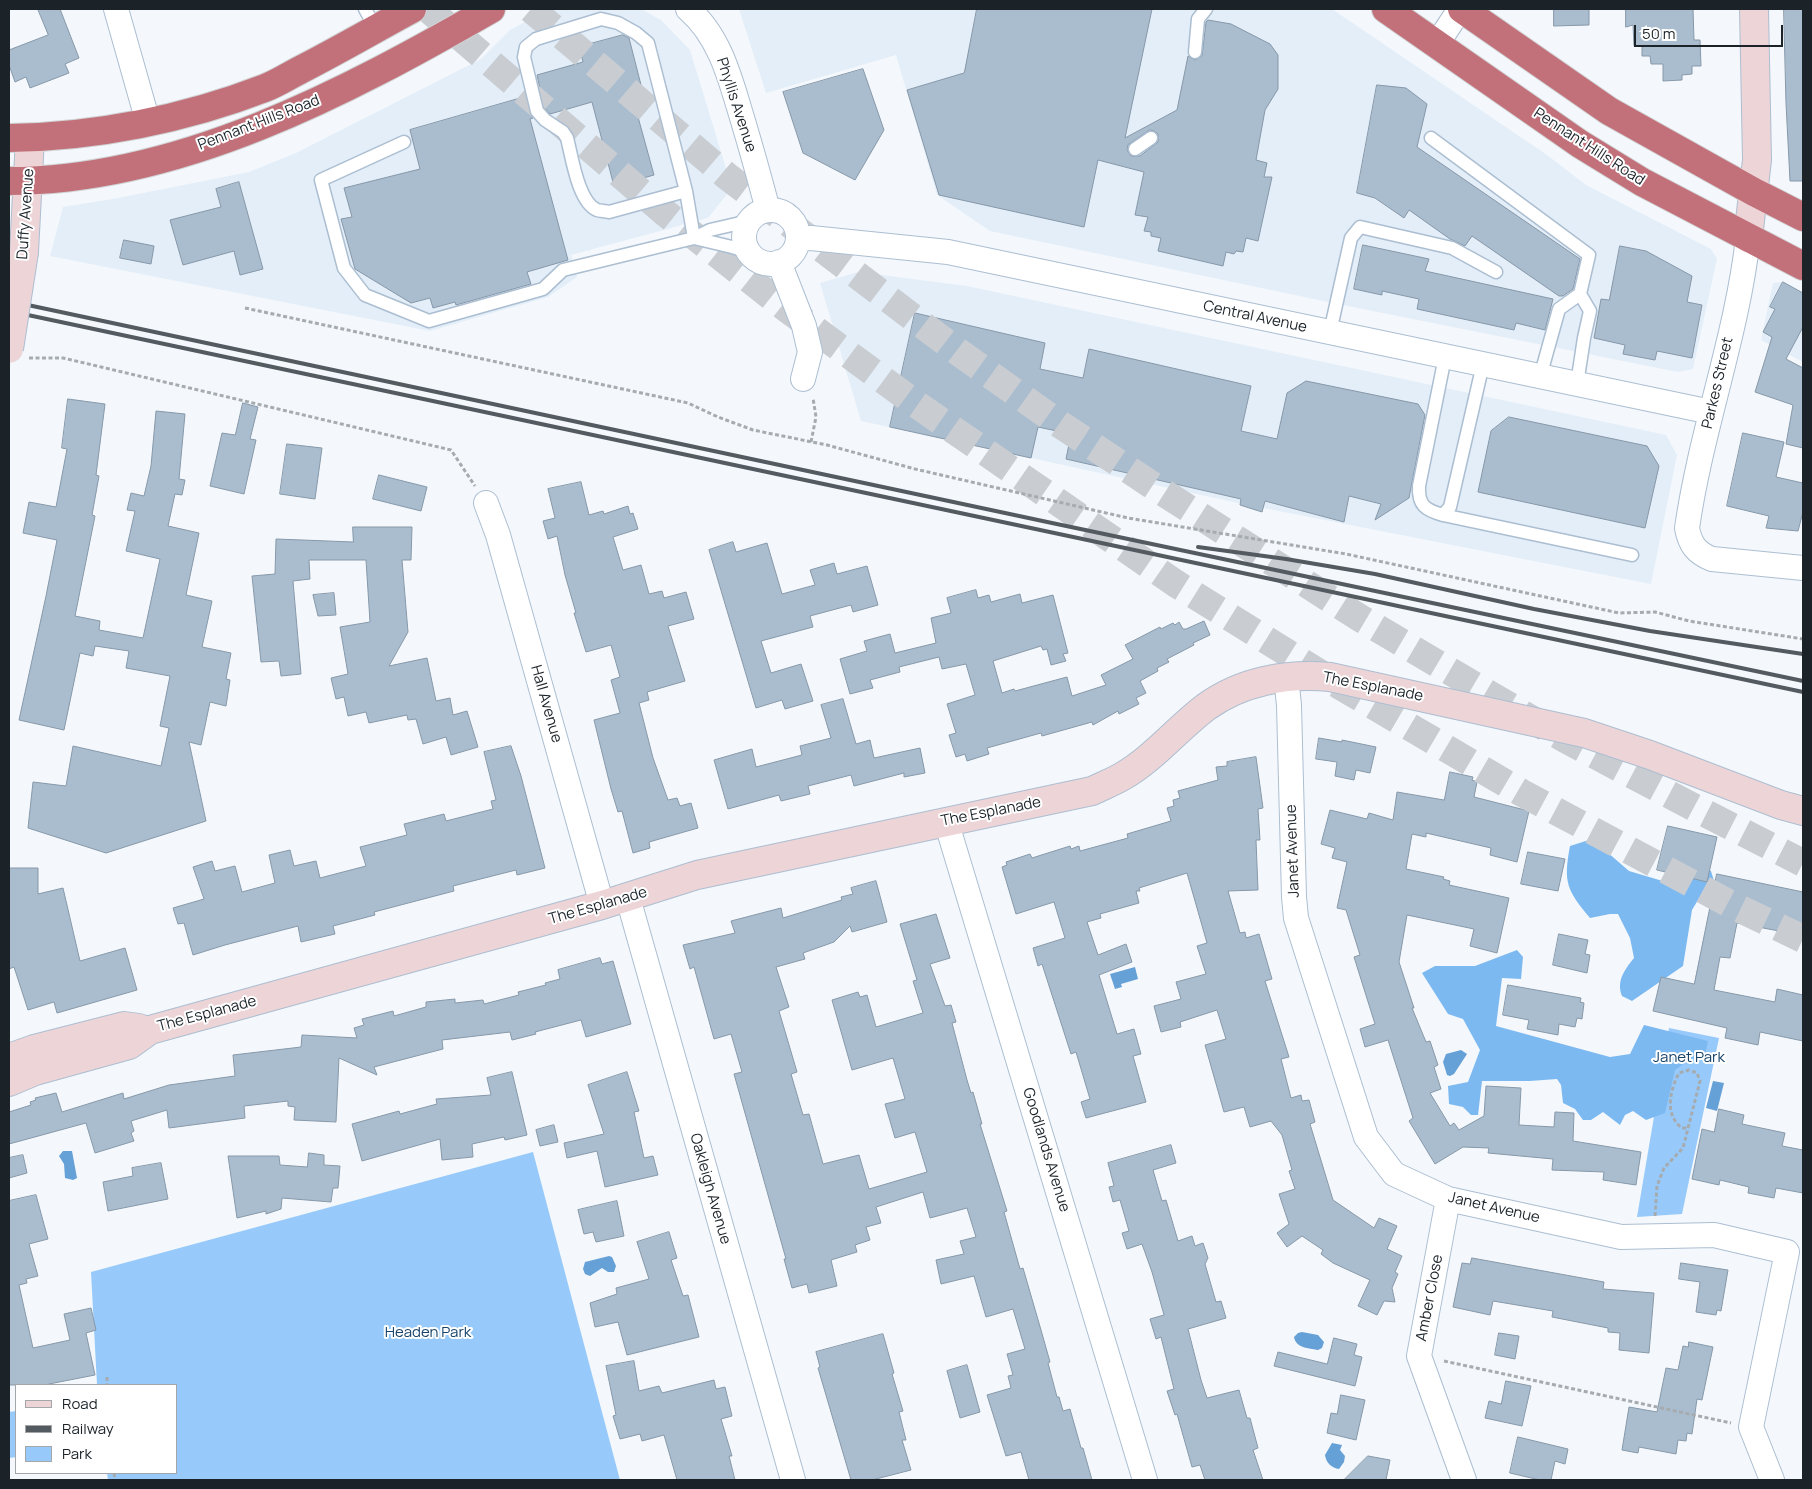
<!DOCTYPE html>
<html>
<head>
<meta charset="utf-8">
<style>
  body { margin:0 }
  #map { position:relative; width:1812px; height:1489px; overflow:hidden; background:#f4f8fc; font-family:Manrope,sans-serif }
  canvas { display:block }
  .frame { position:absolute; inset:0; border:10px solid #1b2329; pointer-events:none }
  .legend { position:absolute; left:15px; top:1384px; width:162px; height:90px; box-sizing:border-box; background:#fff; border:1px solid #a4a7a9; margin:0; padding:6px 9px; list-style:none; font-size:15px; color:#1b2329 }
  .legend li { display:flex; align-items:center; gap:10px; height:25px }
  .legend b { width:25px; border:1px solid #a4a7a9 }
  .scale { position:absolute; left:1634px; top:25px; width:149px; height:22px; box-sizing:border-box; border:2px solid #1b2329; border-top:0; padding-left:6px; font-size:15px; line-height:18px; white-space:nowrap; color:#1b2329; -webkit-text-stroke:4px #fff; paint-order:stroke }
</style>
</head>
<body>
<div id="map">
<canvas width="1812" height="1489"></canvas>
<div class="frame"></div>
<ul class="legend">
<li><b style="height:6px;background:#edd4d7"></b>Road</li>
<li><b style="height:6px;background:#545b60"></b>Railway</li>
<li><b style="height:14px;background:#97cafa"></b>Park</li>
</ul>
<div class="scale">50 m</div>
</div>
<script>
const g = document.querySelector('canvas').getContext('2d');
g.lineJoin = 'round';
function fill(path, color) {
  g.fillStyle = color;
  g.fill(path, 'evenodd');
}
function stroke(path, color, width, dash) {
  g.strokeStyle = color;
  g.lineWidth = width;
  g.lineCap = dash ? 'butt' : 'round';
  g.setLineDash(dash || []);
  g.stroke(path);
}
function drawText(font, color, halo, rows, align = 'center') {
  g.font = font + ' Manrope,sans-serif';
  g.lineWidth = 4;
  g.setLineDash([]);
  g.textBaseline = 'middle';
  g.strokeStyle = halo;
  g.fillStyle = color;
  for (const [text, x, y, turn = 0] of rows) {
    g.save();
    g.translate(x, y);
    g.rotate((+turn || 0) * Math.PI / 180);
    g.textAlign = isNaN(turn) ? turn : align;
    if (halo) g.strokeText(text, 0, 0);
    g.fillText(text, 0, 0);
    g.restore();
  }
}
fill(new Path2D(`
  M549 9H641L661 20 690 50 732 188 708 218 571 255 577 277 548 297 430 331 50 256 63 207 118 198 249 172 296 153 481 59 510 30Z
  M739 9H1332L1547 155 1586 185 1711 249 1717 259 1693 369 1678 372 1328 302 990 231 937 195 896 55 766 93Z
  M858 272 967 286 1666 435 1677 455 1651 584 1238 503 861 421 820 283Z
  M1783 282 1803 293V362L1761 340 1773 283Z`), '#e3eef8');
fill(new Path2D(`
  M1669 1028 1719 1038 1682 1214 1637 1217Z
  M533 1152 620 1480H108L107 1473H176V1385H97L91 1272Z
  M16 1411V1457L9 1458V1412Z`), '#97cafa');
fill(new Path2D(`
  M1592 839 1629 871 1666 882 1682 870 1702 866 1711 871 1715 884 1701 895 1692 910 1683 966 1632 1001 1622 996C1616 981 1625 969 1634 958L1630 938 1618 914H1610L1590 918C1567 890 1563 883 1570 846Z
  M1517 950 1523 957 1521 979 1502 978 1496 1026 1610 1057 1630 1054 1644 1025 1708 1041 1705 1056 1692 1058 1675 1070 1665 1113 1646 1120 1633 1111 1625 1115 1620 1125 1603 1112 1591 1120H1583L1575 1109 1563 1103 1561 1085 1557 1079 1530 1081H1482L1478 1115H1471L1463 1107 1449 1104 1448 1086 1468 1082 1480 1050 1463 1019 1448 1014 1422 973 1435 966H1475Z`), '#7db9f1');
fill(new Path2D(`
  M1135 967 1138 979 1121 984 1122 987 1115 989 1110 974Z
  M1461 1050 1467 1054 1454 1074 1450 1076 1447 1075 1443 1062 1446 1054Z
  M1713 1081 1724 1083 1717 1111 1706 1108Z
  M63 1151H72L77 1178 73 1180 65 1178 64 1164 59 1156Z
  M609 1256 612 1257 616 1266 614 1272H608L602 1268 590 1276 585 1274 583 1269 585 1262Z
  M1302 1332 1318 1335 1324 1342 1322 1348 1318 1350C1308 1348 1296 1348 1294 1337L1298 1333Z
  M1332 1443 1342 1445 1340 1450 1345 1456 1344 1462 1339 1469C1332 1468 1326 1463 1325 1455Z`), '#65a0d7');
const building = new Path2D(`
  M38 9H60L79 58 65 64 69 73 30 88 26 77 15 82 9 65V50L48 35Z
  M977 9H1152L1125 138 1177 110 1188 56 1195 60 1202 56 1206 22 1208 20 1231 24 1270 44 1278 55V89L1265 110 1256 160 1267 163 1264 177H1272L1258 241 1246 238 1243 252 1236 251 1234 254 1226 252 1223 266 1158 251 1161 238 1151 236V232L1144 231 1148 217 1135 215 1144 172 1098 160 1084 227 939 195 907 90 964 73ZM1150 130 1154 131 1158 134V142L1140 156H1131L1127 150 1128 145Z
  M1554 9H1589V25L1554 26Z
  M1626 9H1693L1694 40H1700L1701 66H1692V74L1682 75V80L1663 81V64H1651L1650 56H1642V46H1634L1633 25 1626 27Z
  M1784 9H1803V181H1790L1786 103Z
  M623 35 629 38 641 85 630 88 654 175 614 186 592 102 550 114 544 107 537 75 583 62 579 47Z
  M863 69 884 130 855 180 803 153 783 92Z
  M1377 85 1406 88 1427 104 1417 147 1580 259 1573 289 1563 296H1559L1472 236 1465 246 1450 239 1409 210 1404 218 1375 198 1357 193Z
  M525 97 529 113 533 118 530 119 568 260 527 272 531 284 456 305 455 302 433 308 430 298 411 303 355 269 341 219 352 217 344 188 420 169 410 130Z
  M239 182 263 269 240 275 234 251 183 265 170 220 221 207 216 189Z
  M124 240 154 246 151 264 120 258Z
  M1363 245 1429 259 1425 271 1553 299 1545 330 1516 323 1514 330 1417 309 1419 299 1382 291V295L1354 289Z
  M1620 246 1646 251 1692 276 1687 302 1702 305 1692 358 1657 351 1655 360 1623 354 1625 345 1594 338 1601 299 1609 300Z
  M1783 282 1803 293V327L1786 359 1803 368V448L1786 444 1793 405 1755 392 1772 337 1763 332 1775 309 1770 307Z
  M915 313 1045 343 1040 369 1083 378 1089 349 1251 386 1241 431 1277 439 1287 393 1306 381 1418 404 1425 415 1409 498 1375 520 1381 504 1349 496 1344 522 1265 501 1262 512 1240 505 1241 499 1066 459 1071 434 1038 427 1031 458 890 427Z
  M68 399 105 404 96 475 99 476 92 515 95 516 75 616 100 621 99 630 143 638 160 559 126 551 135 511 127 510 131 493 144 496 151 466 156 411 185 414 179 479 185 480 182 495 175 494 168 526 199 533 186 595 212 601 202 647 231 653 226 679 230 680 226 706 210 702 201 745 189 742 206 821 106 853 28 828 33 782 66 786 73 746 161 766 169 728 160 726 170 676 126 668 129 651 95 646 93 656 80 653 64 730 19 720 46 596 57 540 23 533 29 502 56 507 67 449 62 448Z
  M243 403 258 407 250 439 256 440 244 494 210 486 222 433 235 435Z
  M1509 417 1647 446 1659 466 1645 528 1478 492 1491 431Z
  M1743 433 1784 442 1776 477 1803 483V512L1798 531 1766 528 1769 516 1727 506Z
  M287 444 322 448 315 499 280 494Z
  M379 475 427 487 421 511 373 499Z
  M581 482 589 515 603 511 604 514 628 506 630 514 633 513 638 529 613 537 623 570 641 565 649 594 662 591 664 598 686 592 694 619 668 626 685 681 647 692 649 700 639 703 653 758 668 800 677 798 680 806 691 803 698 828 649 842 650 848 633 853 622 811 618 812 611 789 594 720 620 713 611 680 620 677 611 645 586 652 574 613H576L565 575 557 536 548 539 543 521 555 518 548 489Z
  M353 527H412L411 560H402L408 632 389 666 427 658 436 701 450 698 453 715 467 711 478 747 451 755 446 737 423 744 416 719 408 720 407 715 369 723 366 712 348 716 344 697 336 699 331 678 348 674 340 627 370 622 366 560H309L310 579 293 581 301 674 281 676 279 661 261 662 252 576 275 574 276 539 353 542Z
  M733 542 736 552 767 543 782 594 815 585 810 570 834 563 837 574 867 566 878 605 853 612 851 605 810 616 813 627 761 641 771 673 801 664 813 701 785 709 782 700 756 708 709 550Z
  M976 590 978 598 989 595 991 602 1020 594 1022 603 1053 595 1068 653 1063 654 1066 661 1051 665 1047 649 1043 650 1041 646 993 661 1002 693 1014 689 1015 691 1067 677 1072 696 1106 685 1101 675 1133 659 1125 645 1160 627 1161 629 1173 623 1175 625 1179 622 1183 629H1186L1204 621 1210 635 1193 643 1194 645 1167 659 1169 662 1157 668 1158 671 1140 681 1146 693 1136 698 1139 704 1119 714 1118 711 1093 725 1092 722 1042 736 1041 733 987 748 989 754 967 761 965 754 956 757 949 735 956 733 947 704 975 695 966 664 942 669 939 657 899 667 900 672 870 680 873 688 850 694 840 659 867 651 864 641 890 634 895 653 936 643 931 618 951 613 947 598Z
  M334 593 336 615 318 616 313 595Z
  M843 699 856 744 870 740 874 758 920 748 925 773 904 777V773L854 786 851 775 808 786 810 794 781 801 779 795 728 809 714 760 752 749 756 767 802 755 800 746 831 738 821 705Z
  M1319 738 1342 742V740L1376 747 1370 773 1356 770 1354 780 1335 776 1337 762 1316 759Z
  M511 746 521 776 545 868 517 875 516 870 453 886 454 891 374 912 375 915 333 926 335 934 301 942 298 926 225 945 193 955 184 923 178 924 173 908 204 899 193 867 212 861 215 871 235 866 242 892 275 883 269 855 290 850 294 866 316 861 320 878 366 866 360 847 407 835 404 824 444 814 446 821 493 809 491 801 496 800 484 752Z
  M1256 757 1263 808 1258 809 1260 840H1256L1258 890 1228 891 1240 933 1245 932 1246 938 1259 934 1272 979 1265 981 1289 1057 1281 1059 1291 1098 1301 1095 1302 1101 1309 1100 1315 1122 1310 1124 1333 1200 1374 1228 1379 1218 1397 1226 1387 1249 1402 1256 1395 1272 1398 1274 1392 1288 1395 1302 1384 1301 1377 1315 1358 1306 1370 1280 1333 1263 1321 1254 1323 1250 1302 1236 1287 1247 1277 1233 1289 1224 1279 1194 1295 1189 1289 1171 1292 1170 1282 1135 1271 1121 1250 1127 1244 1107 1224 1112 1205 1045 1226 1039 1217 1010 1180 1022 1181 1027 1161 1032 1154 1006 1181 999 1176 982 1206 974 1197 946 1207 943 1187 873 1139 888 1140 891H1136L1139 903 1100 914 1101 918 1087 922 1098 955 1126 944 1132 962 1099 975 1117 1034 1134 1029 1141 1054 1133 1056 1146 1102 1086 1118 1081 1102 1090 1099 1076 1052 1071 1054 1042 964 1038 966 1033 948 1065 938 1054 902 1016 914 1002 867 1007 865 1006 862 1030 854 1032 858 1070 846 1071 849 1079 846 1080 851 1128 838 1127 834 1171 821 1167 808 1174 806 1173 800 1180 798 1178 791 1218 780 1216 767 1227 766V762Z
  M1450 772 1473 777 1472 780 1477 782 1474 797 1529 811 1517 862 1490 855 1491 848 1426 833V837L1412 834 1406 869 1444 877 1443 879 1450 881 1449 885 1509 898 1497 953 1470 946 1474 929 1407 915 1399 962 1414 1008H1412L1426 1042 1430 1041 1438 1065 1434 1067 1441 1089 1430 1093 1450 1126 1454 1123 1459 1130 1484 1116 1486 1086 1521 1088 1519 1125 1554 1127 1555 1112 1574 1113 1573 1141 1641 1152 1636 1185 1603 1180 1604 1172 1552 1170 1553 1159 1488 1153 1489 1148 1463 1147 1435 1164 1409 1121 1413 1118 1388 1040 1365 1047 1360 1029 1375 1024 1354 957 1360 955 1346 910 1337 908 1347 862 1332 858 1335 848 1321 844 1330 810 1367 819 1369 813 1393 820 1397 792 1444 800Z
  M1668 826 1717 837 1707 882 1657 870Z
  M1528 852 1565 859 1558 891 1521 884Z
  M9 868H38V894L63 888 80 961 125 948 137 990 57 1013 54 1002 28 1010 14 967 9 969Z
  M1717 874 1803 892V936L1779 930V931L1737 923 1730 958 1720 957 1714 990 1775 1002 1777 989 1803 995V1041L1760 1032 1758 1045 1725 1038 1727 1028 1653 1011 1661 977 1694 984Z
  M876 881 887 922 852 932 850 926 834 942 803 953 805 959 776 967 789 1007 779 1011 797 1072 791 1074 803 1115 809 1114 823 1164 859 1155 869 1189 927 1172 915 1132 895 1138 885 1104 905 1099 893 1058 852 1070 832 1000 858 992 860 997 867 995 876 1027 923 1013 913 981 917 980 900 924 936 914 950 958 930 964 945 1006 951 1005 956 1022 952 1023 967 1080 971 1093 973 1092 982 1124H980L1007 1211 1004 1212 1020 1269 1023 1268 1041 1330 1050 1362 1048 1363 1057 1397H1059L1063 1411 1070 1409 1081 1448H1083L1092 1480H1029L1021 1452 1006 1456 987 1395 1011 1388 1008 1376 1013 1375 1007 1354 1025 1349 1013 1309 986 1317 974 1276 941 1284 936 1260 964 1254 960 1241 976 1237 967 1208 930 1218 923 1192 876 1207 881 1223 866 1227 870 1240 855 1245 857 1252 831 1260 837 1286 809 1293 807 1284 792 1288 784 1259H786L734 1074 742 1072 731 1034 714 1039 694 967 690 969 683 945 735 933 731 921 781 908 783 918 842 900 841 897 853 894 851 888Z
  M1559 934 1588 940 1585 954 1590 955 1587 973 1553 965Z
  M600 958 602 964 613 961 631 1024 586 1037 581 1020 535 1032 536 1034 512 1040 510 1032 442 1040 443 1049 374 1067 377 1075 339 1058 336 1122 294 1120 295 1107 288 1106V1101L244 1106 245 1118 169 1128 167 1110 131 1121 134 1131 131 1133 134 1141 95 1153 86 1123 9 1144V1112L31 1105 30 1102 36 1100 35 1098 56 1093 62 1112 123 1093 124 1099 169 1085 235 1076 233 1055 301 1047 302 1035 357 1038 354 1028 364 1025 362 1019 393 1011 394 1016 426 1007V1002L455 999V1003L483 1000 484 1004 519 995 518 992 546 985 545 983 560 979 558 970Z
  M1508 985 1581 998 1580 1002 1584 1003 1582 1019 1577 1018 1575 1027 1559 1024 1558 1035 1527 1029 1529 1020 1503 1015Z
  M512 1072 527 1135 505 1140 504 1137 472 1144 473 1157 442 1160 440 1139 362 1161 352 1124 399 1111 400 1114 437 1104 436 1099 491 1095 487 1078Z
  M627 1072 639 1111 634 1112 644 1158 653 1156 658 1175 605 1187 597 1151 567 1158 564 1143 604 1134 588 1085Z
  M1719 1109 1744 1115 1742 1124 1785 1133 1782 1146 1803 1150V1193L1776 1188 1774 1198 1748 1193 1749 1187 1720 1180 1719 1185 1692 1179 1702 1129 1714 1132Z
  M554 1125 558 1142 540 1146 536 1130Z
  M1171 1145 1176 1163 1153 1170 1162 1201 1166 1200 1178 1241 1192 1236 1195 1246 1203 1243 1208 1258 1205 1264 1216 1302 1221 1301 1226 1318 1188 1329 1201 1380 1207 1398 1239 1390 1247 1418H1250L1258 1448 1253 1450 1263 1480H1205L1200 1465 1192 1467 1177 1414 1175 1415 1167 1391 1174 1389 1161 1337 1156 1339 1150 1319 1164 1315 1152 1272 1142 1244 1127 1249 1122 1233 1129 1231 1120 1200 1113 1202 1109 1187 1114 1186 1108 1163Z
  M309 1153 324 1155V1165L340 1166 338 1188H333L331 1202 282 1198 281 1209 266 1214V1211L237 1218 228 1156H279L280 1165 307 1167Z
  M23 1155 27 1173 9 1178V1158Z
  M161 1163 168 1199 108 1211 103 1182 133 1176 132 1168Z
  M36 1195 48 1239 29 1244 38 1276 26 1279 27 1283 19 1285 33 1348 70 1340 64 1314 91 1308 96 1330 86 1333 95 1375 44 1385H9V1201Z
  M617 1201 624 1236 596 1242 593 1232 584 1234 578 1210Z
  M669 1232 677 1258 671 1260 683 1296 688 1295 699 1337 627 1355 618 1322 595 1327 590 1303 617 1294 616 1288 649 1279 637 1242Z
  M1472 1258 1604 1282 1603 1289 1654 1293 1649 1353 1619 1350 1620 1333 1608 1332V1328L1552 1317 1553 1311 1493 1301 1490 1315 1453 1307 1462 1263 1470 1264Z
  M1681 1263 1728 1270 1721 1311 1717 1310 1716 1315 1696 1312 1700 1282 1679 1279Z
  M1499 1333 1519 1336 1515 1359 1495 1355Z
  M883 1334 894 1373 892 1374 903 1411 899 1412 906 1440H902L911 1470 872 1480H851L818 1368 820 1367 816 1352Z
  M1334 1338 1357 1344 1354 1355 1362 1357 1355 1386 1274 1366 1278 1352 1327 1364Z
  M1689 1342 1713 1347 1702 1400 1697 1399 1692 1434 1687 1433 1686 1441 1678 1440 1676 1454 1639 1447 1638 1453 1622 1450 1629 1407 1657 1412 1666 1368 1678 1370 1683 1346 1688 1347Z
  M634 1361 639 1391 659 1386 662 1393 714 1380 716 1389 725 1387 732 1416 721 1419 732 1456H729L735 1480H677L664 1435 642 1441 640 1434 620 1439 613 1416 616 1415 606 1366Z
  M967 1365 980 1412 960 1418 947 1371Z
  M1506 1381 1531 1386 1522 1426 1485 1418 1489 1401 1501 1404Z
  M1341 1395 1365 1400 1356 1440 1327 1433 1331 1413 1337 1414Z
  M1518 1437 1568 1449 1565 1464 1555 1461 1551 1480H1540L1510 1473Z
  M1368 1456 1390 1460 1386 1480H1344Z`);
fill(building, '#aabdcf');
stroke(building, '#8698a9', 1);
stroke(new Path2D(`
  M428 9 664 212 787 309 916 404 1175 583 1342 687 1522 793 1732 905 1803 939
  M531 9 728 177 957 351 1061 425 1161 491 1360 618 1565 739 1695 808 1803 863`), '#c9cdd2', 28, [28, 14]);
const lane = new Path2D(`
  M365 9 376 29
  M1195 52 1198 19 1206 9
  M1431 138 1589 255 1580 294 1559 309 1540 377
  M404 142 321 180 344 268 365 295 429 321 543 289 563 270 694 238 710 230 749 221
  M1135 149 1151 138
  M686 191 609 212C605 211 600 211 597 210 578 202 572 157 567 138L563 132 545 120 537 111 524 57 526 47 536 39 601 19 618 23 636 33 648 43 686 191 694 238
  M694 238 732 247 749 252
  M1330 332 1351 238 1360 227 1452 248 1496 272
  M1445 357 1419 486C1418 505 1425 510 1443 515L1450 507 1483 364
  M1577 384 1584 338 1590 311 1580 294
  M1443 515 1632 555`);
const street = new Path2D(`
  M116 9 148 122
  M688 9C721 37 731 82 743 121 752 151 760 180 768 210
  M1437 44 1460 9
  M744 237a27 27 0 1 1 54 0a27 27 0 1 1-54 0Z
  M1748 238C1737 336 1701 430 1687 528 1690 544 1696 553 1712 559L1803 568
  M798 239 811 238 948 252 1711 412
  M779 262 804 326 810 352 803 379
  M486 503 498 535 602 905
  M1286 677 1289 705 1294 897 1296 918 1366 1137 1394 1174 1448 1199 1621 1237 1714 1235 1787 1252 1751 1427 1772 1480
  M946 821 1145 1480
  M628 898 793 1480
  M1448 1199 1419 1356 1464 1480`);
const secondary = new Path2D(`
  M1748 238 1757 160 1754 9
  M24 252 30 138
  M9 1058 34 1049 124 1026 139 1028
  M9 1082 35 1071 129 1045 150 1030 602 905 697 875 1092 791C1102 786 1113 782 1123 776 1154 758 1177 729 1206 707 1242 681 1287 673 1330 677L1584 733 1650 755 1781 805 1803 811`);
const highway = new Path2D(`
  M1386 9 1580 144 1642 182 1803 266
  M1462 9 1609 111 1754 192 1803 217
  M9 138C95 137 185 119 265 88 278 83 290 75 302 69 339 50 375 29 412 9
  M9 181C179 181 347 92 491 9`);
stroke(lane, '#acbed1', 15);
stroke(street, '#acbed1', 26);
stroke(secondary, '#acbed1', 30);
stroke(highway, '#d1d3d4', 30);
stroke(new Path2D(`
  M245 308 688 403 718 417 753 430 827 445 915 469 1128 518 1346 554 1619 613 1655 612 1689 621 1803 639
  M29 358H63L451 450 475 486
  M811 442 816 417 813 398
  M1655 1216 1657 1186 1664 1168 1683 1148 1700 1081 1697 1073 1689 1070 1679 1073C1670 1090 1664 1115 1682 1128H1688
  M1444 1361 1731 1423
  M107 1377V1385
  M114 1473 115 1480`), '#a5abaf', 3, [4, 2.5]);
stroke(lane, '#fff', 12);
stroke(street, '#fff', 24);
stroke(secondary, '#edd4d7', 28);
stroke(highway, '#c2717a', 28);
stroke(new Path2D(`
  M9 301 1052 523 1803 681
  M9 311 1803 692
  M1198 547 1286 559 1375 574 1534 609 1650 631 1803 654`), '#545b60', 4);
const secondaryBridge = new Path2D(`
  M9 349 24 252`);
stroke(secondaryBridge, '#acbed1', 30, []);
stroke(secondaryBridge, '#edd4d7', 28);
drawText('15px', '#1b2329', '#fff', [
  ["Phyllis Avenue",736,105,72],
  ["Pennant Hills Road",259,123,-21],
  ["Pennant Hills Road",1589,147,33],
  ["Duffy Avenue",26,214,-86],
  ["Central Avenue",1255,317,12],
  ["Parkes Street",1718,383,-77],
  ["The Esplanade",1373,687,11],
  ["Hall Avenue",546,704,74],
  ["The Esplanade",991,812,-11],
  ["Janet Avenue",1293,851,-92],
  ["The Esplanade",598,906,-16],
  ["The Esplanade",207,1014,-15],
  ["Goodlands Avenue",1046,1150,73],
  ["Oakleigh Avenue",710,1189,74],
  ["Janet Avenue",1494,1208,13],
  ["Amber Close",1430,1298,-79]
]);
drawText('15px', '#184368', '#fff', [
  ["Janet Park",1689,1058],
  ["Headen Park",428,1333]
]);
</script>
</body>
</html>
